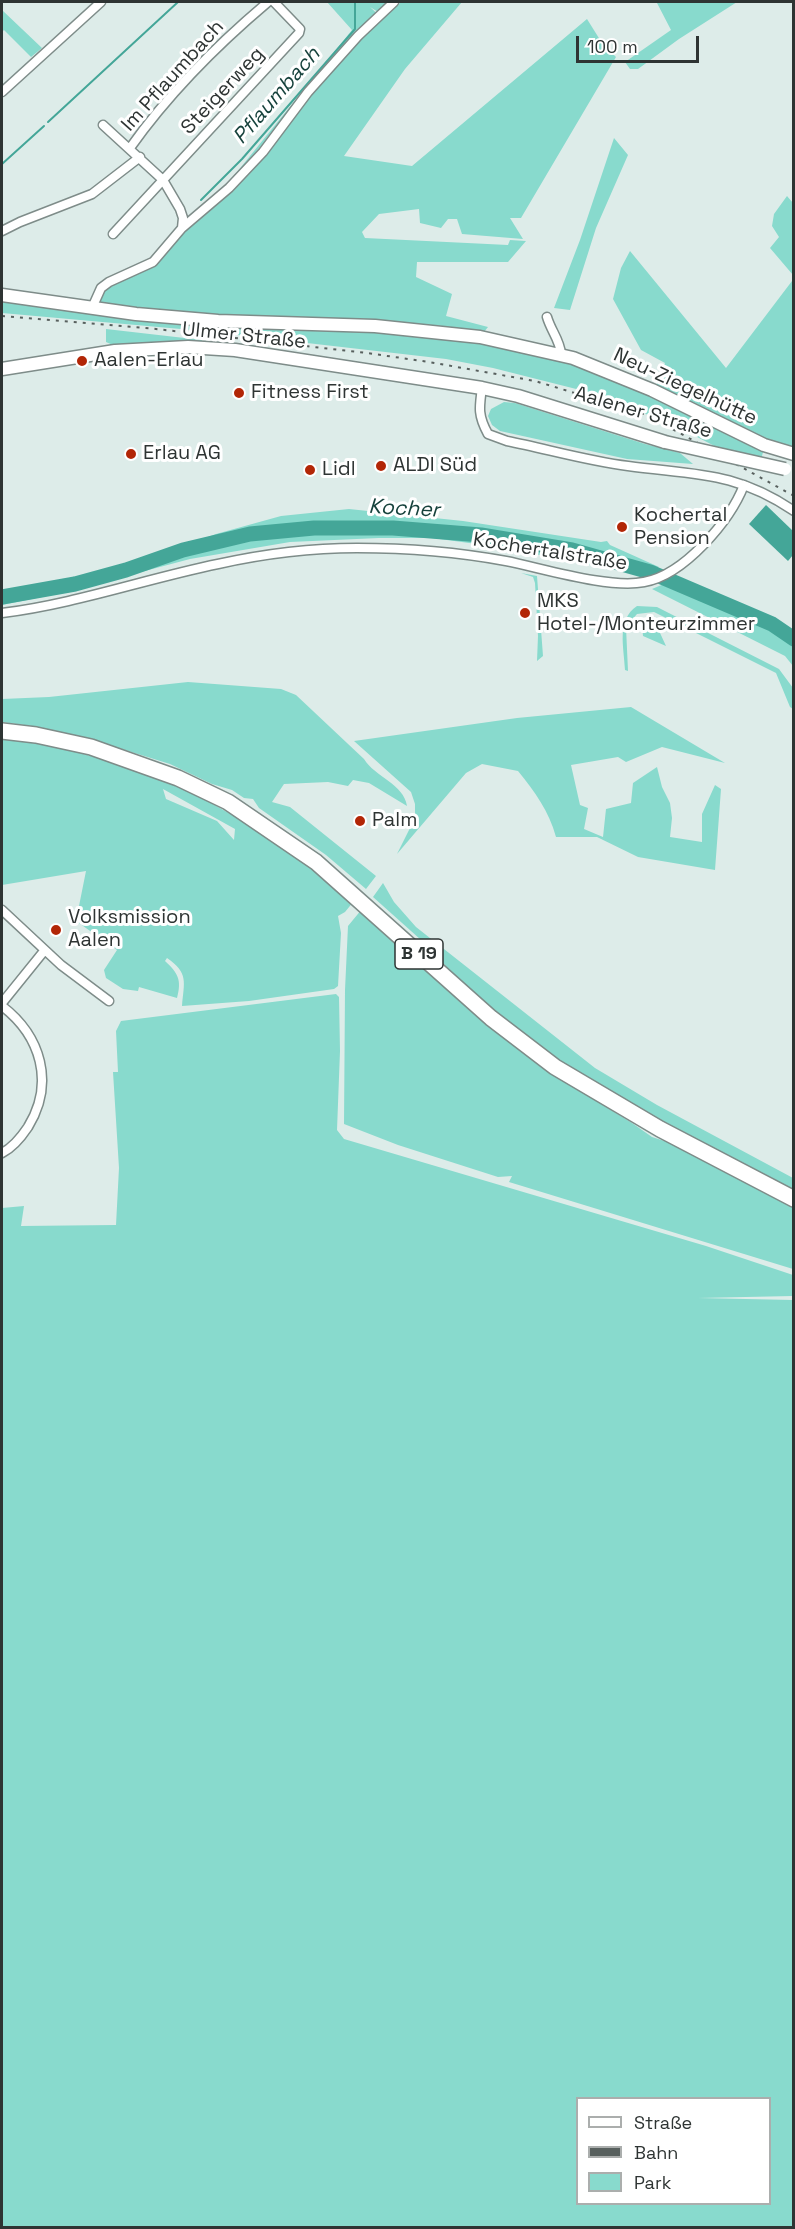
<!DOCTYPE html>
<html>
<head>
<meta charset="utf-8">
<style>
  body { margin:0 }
  #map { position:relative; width:795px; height:2229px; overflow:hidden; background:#ddece9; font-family:"Space Grotesk",sans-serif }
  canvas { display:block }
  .frame { position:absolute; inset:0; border:3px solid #2e3433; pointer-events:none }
  .legend { position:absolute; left:576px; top:2097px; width:195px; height:108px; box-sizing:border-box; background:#fff; border:2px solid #abaead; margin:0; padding:8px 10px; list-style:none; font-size:18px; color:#2e3433 }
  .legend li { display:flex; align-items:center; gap:12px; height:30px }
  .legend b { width:30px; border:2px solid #abaead }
  .scale { position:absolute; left:576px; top:36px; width:123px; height:27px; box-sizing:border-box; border:3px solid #2e3433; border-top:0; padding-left:8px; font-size:18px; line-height:21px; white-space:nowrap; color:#2e3433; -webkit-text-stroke:4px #fff; paint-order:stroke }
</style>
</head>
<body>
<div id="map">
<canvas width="795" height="2229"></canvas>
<div class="frame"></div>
<ul class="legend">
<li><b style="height:8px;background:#fff"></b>Straße</li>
<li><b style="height:8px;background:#58605e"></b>Bahn</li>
<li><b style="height:16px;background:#88dacd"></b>Park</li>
</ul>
<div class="scale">100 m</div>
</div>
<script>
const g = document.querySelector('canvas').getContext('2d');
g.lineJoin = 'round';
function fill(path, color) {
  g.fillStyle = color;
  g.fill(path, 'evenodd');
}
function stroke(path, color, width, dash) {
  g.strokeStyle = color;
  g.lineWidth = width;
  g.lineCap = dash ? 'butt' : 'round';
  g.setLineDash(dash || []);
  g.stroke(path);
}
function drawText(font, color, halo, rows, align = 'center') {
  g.font = font + ' "Space Grotesk",sans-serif';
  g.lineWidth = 6;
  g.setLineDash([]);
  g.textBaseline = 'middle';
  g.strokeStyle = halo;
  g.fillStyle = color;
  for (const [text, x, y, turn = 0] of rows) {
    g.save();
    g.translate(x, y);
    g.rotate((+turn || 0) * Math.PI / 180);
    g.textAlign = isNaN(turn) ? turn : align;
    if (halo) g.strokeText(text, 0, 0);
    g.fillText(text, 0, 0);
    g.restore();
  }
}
fill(new Path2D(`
  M327 2H389L378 12 370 7 383 19 401 2H462L405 69 344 156 412 166 587 19 602 43 616 57 521 218H510L523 239 462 234 457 219H448L441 228 420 223 419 209 379 214 362 232 365 238 508 245 510 240 526 241 508 262H417L416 277 452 294 446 316 488 327 480 337V340L561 357 651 393 764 448 761 460 728 453 674 425 592 393 493 368 446 359 203 331 2 313V296L92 308 101 288 152 263 182 228 203 214 352 30Z
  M659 2H737L679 39 638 69H630L625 62 671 30 657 3Z
  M2 10 42 48 31 57 4 30 2 32Z
  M614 138 628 155 596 228 570 310 554 308 580 240Z
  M787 196 793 203V275L770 248 779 237 772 226 774 214Z
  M630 251 726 368 792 281 794 283 793 449 766 440 655 388 665 363 641 350 613 299 621 268Z
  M106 329 202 340 201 343 115 346 106 342Z
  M504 402 515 403 645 444 680 453 693 464 627 459 500 431 492 425 488 416 491 409Z
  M349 509 463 521 601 542 607 541 610 545 659 567 653 570 632 573 499 547 432 538H379L290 542 190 559 62 593 2 605V593L130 566 216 534 281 516Z
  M521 573 537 576 543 656 537 661 538 636 535 583 533 577Z
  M678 578 779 621 793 632V666L785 656 652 589Z
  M637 606 657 607 779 669 793 688V709L790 707 776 673 654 612 637 614 626 627 628 671 625 670C624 647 616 620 637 606Z
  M648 621 655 622 666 646 643 636 642 625Z
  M188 682 281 689 296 695 364 759C375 777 404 784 407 806L369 783 353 780 348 786 328 782 284 784 272 802 290 807 376 876 366 889 326 855 259 808 253 799 244 798 232 790 212 784 170 764 96 741 39 727 2 722V699L49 697Z
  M631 707 725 763 662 747 626 762 618 757 571 765 580 805 588 808 584 829 603 837 606 809 631 803 633 783 657 767 662 787 670 803 672 818 670 837 702 842V814L715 785 721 789 715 870 638 857 597 837H556C549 811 535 792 518 771L482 764 466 773 397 854 415 818V804L411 792 354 741 517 718Z
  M2 738 56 747 95 757 179 785 280 842 354 901 345 912 338 916 341 933 338 986 334 989 249 1001 182 1006C184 982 189 973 167 958L165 961C178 973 182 980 177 998L139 987 138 991 123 989 106 978 104 970 117 950 76 921 86 871 2 885ZM163 789 235 829 234 840 217 821 166 799Z
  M383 883 394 902 416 927 595 1068 657 1105 793 1178V1190L645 1113 562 1062 503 1018 452 973 430 948 373 897Z
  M362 909 425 970 551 1073 632 1123 652 1137 677 1145 793 1207V1269L509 1182 512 1176 498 1177 398 1145 344 1124 345 990 348 926Z
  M336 994 339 997 340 1051 337 1130 344 1139 706 1246 793 1275V1296L698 1298 793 1300V2227H2V1208L24 1206 21 1226 116 1225 119 1168 113 1072H118L116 1031 121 1021ZM578 2098H770V2204H578Z`), '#88dacd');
fill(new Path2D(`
  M766 505 793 531V555L788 561 749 524Z`), '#44a698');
stroke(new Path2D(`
  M48 122 178 2
  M2 164 44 126
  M201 200 242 159 355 29V2`), '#44a698', 2);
stroke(new Path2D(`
  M2 597 75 584 126 570 183 550 250 534 314 528H393L481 535 572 550 650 572 772 624 794 639`), '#44a698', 15);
const street = new Path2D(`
  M2 92 101 2
  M130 148C169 93 217 45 268 2
  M182 228 229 188 263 152 308 92 358 36 394 2
  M2 231 20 222 92 194 140 157
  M113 234 299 33 300 29 274 2
  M92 308 101 288 109 282 153 262 182 228 183 218 180 209 163 180 103 125
  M547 317C551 331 560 340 561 354
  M482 388C479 408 478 416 488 434L507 441C547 449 588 461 628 466 694 475 735 471 794 511
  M2 613C75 604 145 579 218 564 263 554 311 548 357 548 406 548 457 552 506 561 542 568 609 589 644 582 684 575 730 521 744 485
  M2 910 61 965 109 1001
  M2 1003 44 951
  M2 1006C41 1036 55 1083 28 1127 22 1136 12 1148 2 1153`);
const secondary = new Path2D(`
  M2 295 136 314 218 321 375 326 480 337 573 358 652 390 764 445 794 454
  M2 369 115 351 188 347 235 350 482 388 518 396 665 442`);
const highway = new Path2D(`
  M2 731 36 735 91 747 178 778 228 802 316 862 491 1018 555 1067 660 1129 794 1199`);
stroke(street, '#7e8c89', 11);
stroke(secondary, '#7e8c89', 15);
stroke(highway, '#7e8c89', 18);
stroke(street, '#fff', 8);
stroke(secondary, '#fff', 12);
stroke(highway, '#fff', 15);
stroke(new Path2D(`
  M2 316 156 329 367 353 429 362 535 381 647 415 794 496`), '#58605e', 2, [3, 6]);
const secondaryBridge = new Path2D(`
  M665 442 785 469`);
stroke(secondaryBridge, '#7e8c89', 15, []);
stroke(secondaryBridge, '#fff', 12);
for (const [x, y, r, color] of [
  [82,361,6,"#b22606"],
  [239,393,6,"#b22606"],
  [131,454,6,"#b22606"],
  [381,466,6,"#b22606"],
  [310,470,6,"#b22606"],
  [622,527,6,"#b22606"],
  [525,613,6,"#b22606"],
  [360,821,6,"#b22606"],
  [56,930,6,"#b22606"]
]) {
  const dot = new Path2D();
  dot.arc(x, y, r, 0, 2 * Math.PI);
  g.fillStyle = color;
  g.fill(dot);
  stroke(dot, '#fff', 2);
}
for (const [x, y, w] of [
  [419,954,48]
]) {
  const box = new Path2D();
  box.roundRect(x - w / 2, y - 15, w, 30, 4.5);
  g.fillStyle = '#fff';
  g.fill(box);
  stroke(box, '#2e3433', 1.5);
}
drawText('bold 18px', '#2e3433', null, [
  ["B 19",419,954]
]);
drawText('20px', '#2e3433', '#fff', [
  ["Im Pflaumbach",173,76,-48],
  ["Steigerweg",223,91,-47],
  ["Ulmer Straße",244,336,6],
  ["Neu-Ziegelhütte",685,387,25],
  ["Aalener Straße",643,413,16],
  ["Kochertalstraße",550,552,9]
]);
drawText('20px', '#2e3433', '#fff', [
  ["Aalen-Erlau",94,361],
  ["Fitness First",251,393],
  ["Erlau AG",143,454],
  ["ALDI Süd",393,466],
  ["Lidl",322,470],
  ["Kochertal",634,516],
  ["Pension",634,539],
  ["MKS",537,602],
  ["Hotel-/Monteurzimmer",537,625],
  ["Palm",372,821],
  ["Volksmission",68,918],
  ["Aalen",68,941]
], 'left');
drawText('italic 21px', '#16423c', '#fff', [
  ["Pflaumbach",277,96,-49],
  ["Kocher",404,509,3]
]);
</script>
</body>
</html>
